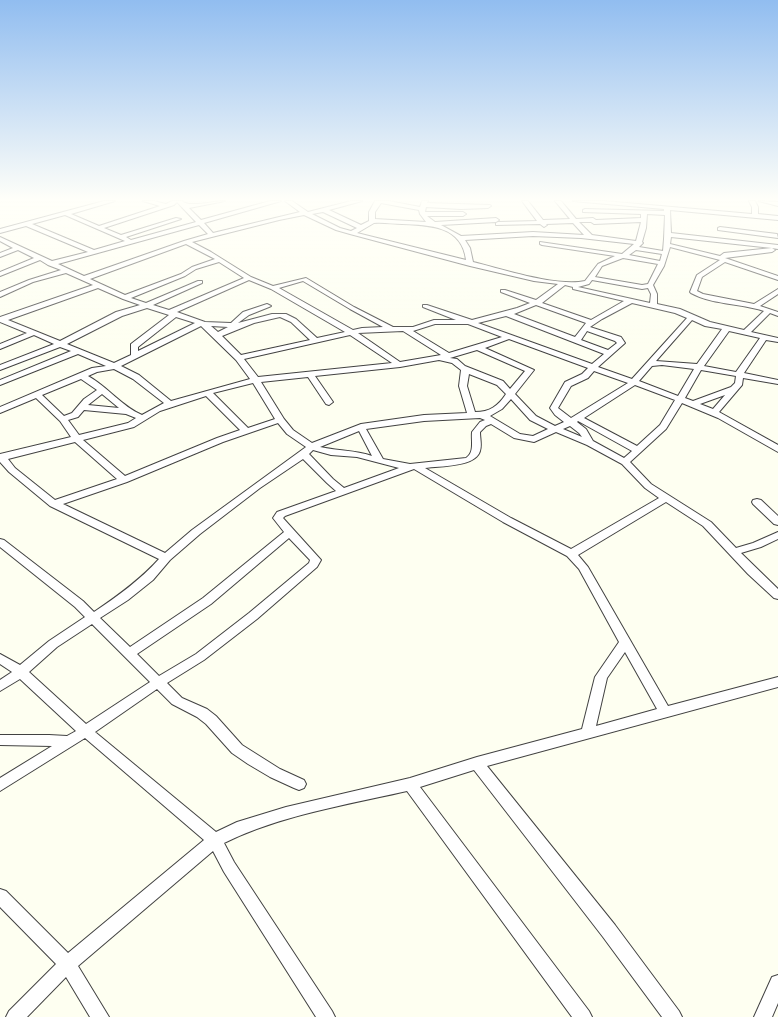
<!DOCTYPE html>
<html>
<head>
<meta charset="utf-8">
<style>
  body { margin:0 }
  canvas { display:block; background:#fefff1 }
</style>
</head>
<body>
<canvas width="778" height="1017"></canvas>
<script>
const g = document.querySelector('canvas').getContext('2d');
g.lineJoin = 'round';
function stroke(path, color, width, dash) {
  g.strokeStyle = color;
  g.lineWidth = width;
  g.lineCap = dash ? 'butt' : 'round';
  g.setLineDash(dash || []);
  g.stroke(path);
}
function fill(path, color) {
  g.fillStyle = color;
  g.fill(path, 'evenodd');
}
const minor = new Path2D(`
  M104 201H115L71 214 99 226 160 206 143 201H154L166 204 172 201H182C189 208 213 201 225 201L189 208 201 220 270 201H281L204 223 213 233 300 212 285 201H292L308 212 351 201H362L329 210 361 225 369 221V212L375 201H389L420 207 422 201H428L427 203 490 205 491 206 488 208 461 209 426 207 425 212H463L466 214 463 216H427L435 222 496 218 499 220 496 222 441 225 461 236 533 232 584 235 573 223 546 224 547 225 544 227 540 224 496 225V223L498 222 537 221 522 201H528L543 220 570 219 555 201H561L576 219 593 218 596 220 641 218V214L583 212V210L585 209 664 211V209L573 201H604L752 214V207L749 201H755L758 207V214L778 216V220L670 210 671 233 778 245V249L772 248 775 250 772 252 725 258 778 276V280L725 262 702 277 697 291 703 294 754 304 778 289V294L760 306 778 312V316L770 313 751 332 778 338V342L766 340 744 373 778 380V384L743 378 742 385 719 412 778 445V452L718 418 682 403 666 429 630 462 651 484 711 522 736 548 753 543 778 532V539L761 547 741 553 778 589V599L774 598 748 574 703 526 666 502 578 555 588 567 668 706 778 677V687L487 766 615 925 679 1011 682 1017H662L603 937 474 770 420 787 589 1011 592 1017H572L407 791C346 805 281 815 224 843L234 862 332 1011 335 1017H316L224 872 213 851 78 966 109 1017H90L66 977 27 1017H6L9 1011 56 964 0 907V889L6 891 68 953 204 840 85 738 0 791V778L52 746 0 745V735H49L67 736 76 731 20 679 0 691V680L12 672 0 664V654L20 665 49 641 85 617 75 607 0 547V539L4 540 83 601 94 612C118 596 140 580 159 559L50 506 9 472 0 462V454L71 437 60 421 36 398 0 413V407L92 368 106 366 78 354 0 385V380L71 351 60 347 0 370V365L54 344 34 335 0 349V344L27 333 0 322V317L93 285 66 273 33 282 0 297V292L29 280 61 270 48 265 40 260 0 276V272L34 258 18 250 0 257V253L13 248 0 241V237L52 261 88 252 26 226 0 233V229ZM177 202 196 222 131 240 126 237 181 219 176 218 121 235 104 228 174 205ZM381 203 419 210 420 214 426 222 375 219V212ZM323 212 357 228 351 231 340 228 312 214ZM647 214 665 215 664 239 663 251 639 247 643 243 642 242 646 228ZM65 215 125 241 94 250 32 224ZM304 215 336 230 350 234 470 266 534 281 558 284 536 300 505 290H501V292L530 303 517 308 472 320 427 305H423V307L456 320H434L413 327H393L354 307 306 278 273 286 251 277 211 252 192 242 279 220ZM579 222H591L594 224 641 222 636 241 592 235ZM374 223C383 222 393 224 402 224 430 225 462 226 466 260L357 233ZM199 225 208 234 184 241 84 276 58 264ZM533 236 581 238 634 244 622 254 540 242V244L542 245 615 256 598 264 585 281C556 287 502 269 473 262L470 248 465 240ZM671 237 772 248 724 253 720 256 670 244ZM186 244 215 259 192 267 181 274 125 295 90 279ZM670 247 720 260 697 275 690 292 691 293C713 305 740 303 764 311L744 330 710 322 680 309 657 304V294L653 285 664 266ZM636 250 662 254 660 261 629 255ZM623 258 658 264 648 284 642 285 595 277 602 266ZM219 262 244 278 169 310 153 305 202 283V281H198L146 303 131 298 185 276 196 269ZM249 280 271 289 345 332 317 338 296 319 286 314H272L238 323 249 315 269 307 271 306 267 304 243 312 231 323 205 322 177 312ZM592 280 642 289 648 288 651 294 650 303 578 287 589 284ZM303 281 350 309 383 327 362 328 353 330 279 288ZM565 285 573 287V289L624 301 591 320 542 303ZM98 288 123 299 140 305 116 312 60 341 8 320ZM632 303 675 313 687 318 632 379 598 367 625 343 621 337 590 327 602 319ZM536 305 586 323 575 337 514 314ZM147 308 169 315 131 344V355L114 363 67 344 122 316ZM506 316 604 354 592 364 478 323ZM176 317 195 323 138 351V347ZM280 317 291 322 310 340 241 355 222 336 254 323ZM692 320 705 326 722 329 697 364 656 361ZM435 324H468L502 337 449 353 413 331ZM201 326 236 360 250 379 171 401 139 375 121 366ZM211 326 228 327 218 332ZM403 331 441 355 400 362 358 333ZM587 331 615 341 617 343 608 350 581 340ZM729 331 760 338 736 372 704 366ZM350 335 392 363 258 377 244 359ZM509 339 588 368 582 374 565 382 550 408 555 415 564 422 555 426 536 416 515 394 534 370 485 348ZM477 350 525 371 510 389 503 381 465 366 457 359 450 358ZM439 360 452 363 461 370 459 386 467 413 424 415 361 424 312 443 293 430 284 419 261 382 308 377 326 404 329 405 333 402 315 376 400 367ZM662 365 694 369 678 396 639 381 652 366ZM114 369 133 379 164 403 142 415C121 406 108 387 88 376L97 372ZM701 370 736 376 735 383 731 387 693 401 685 398ZM594 371 628 383 571 418 558 408 571 386 588 378ZM469 374 497 385 506 394C498 406 490 412 475 412L467 386ZM81 379 97 390 84 399 72 413 64 416 42 395ZM253 383 275 419 248 428 213 393ZM635 385 675 400 660 425 637 446 584 418ZM102 394 119 408 88 405ZM725 395 713 409 700 404ZM206 396 240 430 217 438 125 476 83 440 134 427 160 411ZM511 399 530 420 548 429 533 436 520 434 490 416 502 409ZM84 410 126 414 136 418 128 423 79 435 68 420 78 417ZM480 418 485 420 480 422 472 432C471 441 475 452 466 458L410 464 383 459 366 429 424 421ZM578 421 632 451 624 458 593 441 586 429 577 422ZM278 423 287 434 306 447 192 530 165 553 63 504 127 482 223 442ZM491 424 514 438 534 442 556 432 587 445 622 464 645 488 659 498 571 549 511 518 425 468C439 466 476 467 480 451 482 445 480 439 480 432L486 426ZM570 426 579 433 582 437 563 429ZM359 431 372 456C355 450 338 451 320 447ZM75 442 117 479 55 500 15 468 8 459ZM313 450 331 455 357 457 399 468 344 488 333 479 309 454ZM303 459 327 483 336 491 277 512 273 518 284 532 203 598 130 647 100 618 128 600 153 580 170 560 200 534 260 488ZM414 469 503 522 567 556 579 569 619 642 595 677 582 729 477 757 410 778 286 807 237 822 216 832 95 732 157 689 172 704 197 717 206 724 232 753 248 764 270 777 294 788 299 790 304 788 306 784 304 780 280 769 242 745 216 716 207 709 182 698 167 683 204 660 257 619 317 567 321 560 283 518 285 516ZM289 538 310 560 309 563 249 613 196 654 159 676 137 654 211 604ZM92 624 150 682 86 724 29 672 57 647ZM625 652 657 709 596 726 607 678Z
  M759 201 778 202V206Z
  M720 227 777 234 778 238 718 230V228Z
  M757 499 761 500 778 516V525L774 524 753 504 752 502 753 500Z
  M778 975V1003L772 1017H754L772 977Z`);
stroke(minor, '#424242', 2);
fill(minor, '#fff');
const sky = g.createLinearGradient(0, 0, 0, 344);
sky.addColorStop(0, '#91bdf0');
sky.addColorStop(0.58, '#fffff9');
sky.addColorStop(1, '#fffff900');
g.fillStyle = sky;
g.fillRect(0, 0, 778, 344);
</script>
</body>
</html>
